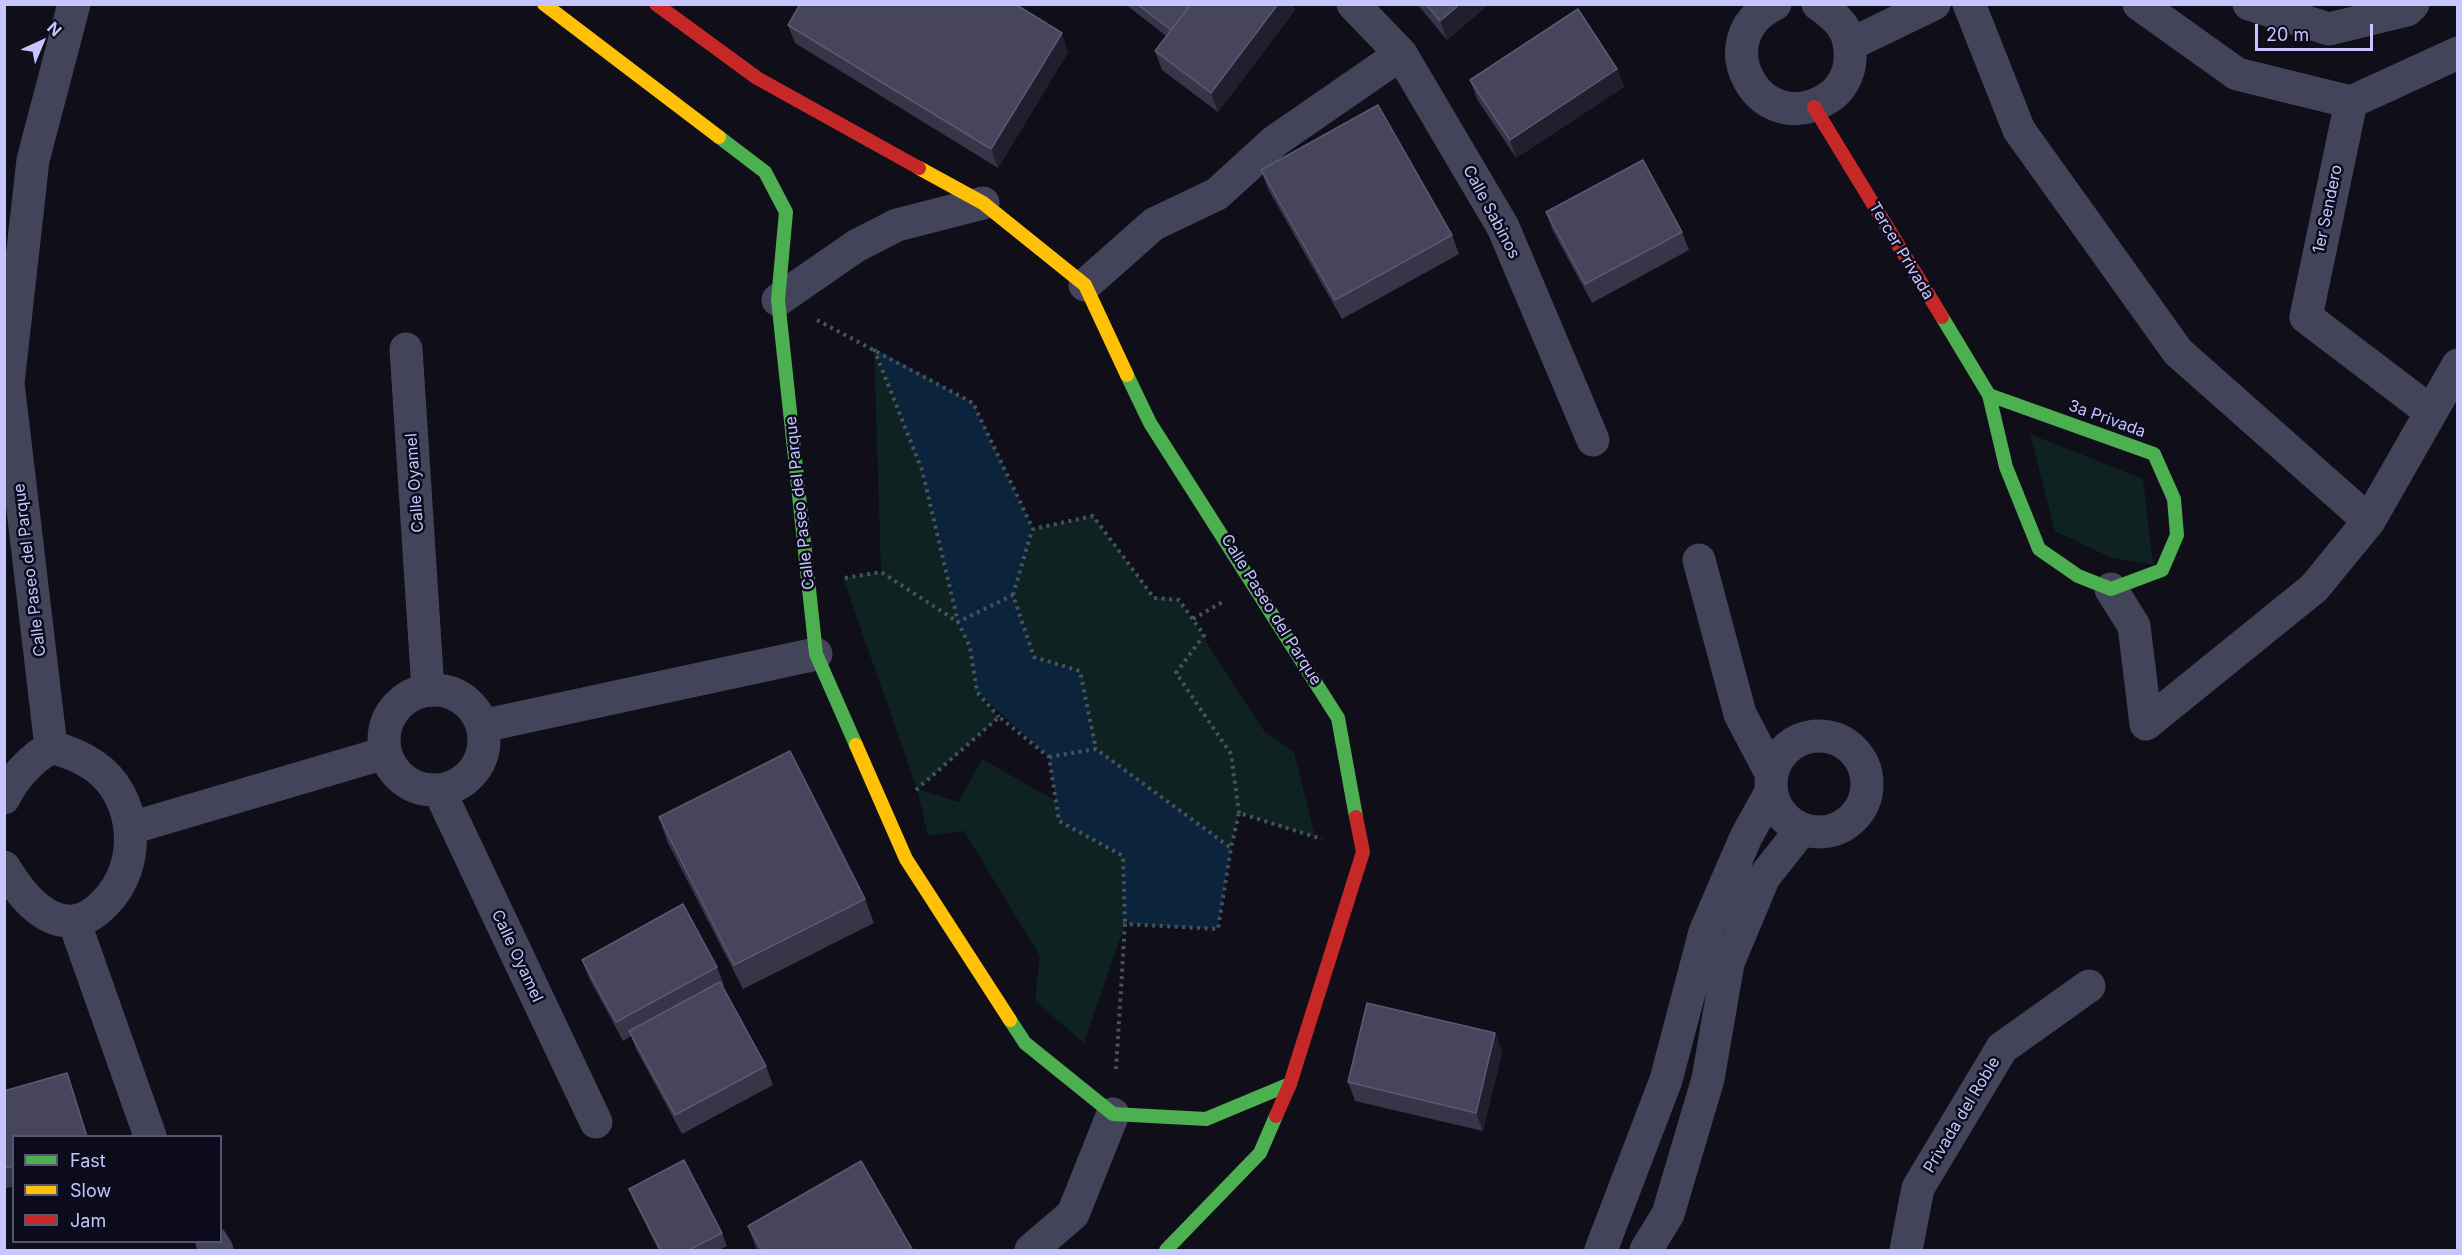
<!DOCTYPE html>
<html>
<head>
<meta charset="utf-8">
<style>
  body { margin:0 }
  #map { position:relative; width:2462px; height:1255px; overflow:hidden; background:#100e18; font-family:Inter,sans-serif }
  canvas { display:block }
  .frame { position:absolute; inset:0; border:6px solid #c6c5ff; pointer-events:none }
  .legend { position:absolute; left:12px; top:1135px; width:210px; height:108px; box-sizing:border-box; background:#0c0b1b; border:2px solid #565576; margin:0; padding:8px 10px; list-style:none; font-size:18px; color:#c6c5ff }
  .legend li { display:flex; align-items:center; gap:12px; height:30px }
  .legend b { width:30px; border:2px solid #565576 }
  .north { position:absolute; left:12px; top:12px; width:60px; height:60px; -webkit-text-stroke:4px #0c0b1b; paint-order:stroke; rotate:44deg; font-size:16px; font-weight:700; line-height:24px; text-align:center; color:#c6c5ff }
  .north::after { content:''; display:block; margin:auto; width:21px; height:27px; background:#c6c5ff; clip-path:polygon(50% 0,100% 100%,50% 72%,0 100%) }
  .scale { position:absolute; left:2255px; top:24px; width:118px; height:27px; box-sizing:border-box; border:3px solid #c6c5ff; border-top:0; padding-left:8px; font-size:18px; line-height:21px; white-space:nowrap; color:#c6c5ff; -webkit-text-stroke:4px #0c0b1b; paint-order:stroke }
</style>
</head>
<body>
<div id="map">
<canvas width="2462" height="1255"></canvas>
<div class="frame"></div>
<ul class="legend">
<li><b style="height:8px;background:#4caf50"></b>Fast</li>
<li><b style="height:8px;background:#ffc107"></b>Slow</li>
<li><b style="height:8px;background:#c62828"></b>Jam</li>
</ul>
<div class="north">N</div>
<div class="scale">20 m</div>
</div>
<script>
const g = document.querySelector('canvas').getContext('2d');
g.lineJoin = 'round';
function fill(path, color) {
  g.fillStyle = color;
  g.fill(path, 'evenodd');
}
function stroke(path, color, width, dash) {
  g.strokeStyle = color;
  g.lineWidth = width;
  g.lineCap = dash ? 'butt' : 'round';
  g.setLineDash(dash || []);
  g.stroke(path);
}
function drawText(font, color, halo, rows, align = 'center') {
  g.font = font + ' Inter,sans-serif';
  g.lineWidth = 5;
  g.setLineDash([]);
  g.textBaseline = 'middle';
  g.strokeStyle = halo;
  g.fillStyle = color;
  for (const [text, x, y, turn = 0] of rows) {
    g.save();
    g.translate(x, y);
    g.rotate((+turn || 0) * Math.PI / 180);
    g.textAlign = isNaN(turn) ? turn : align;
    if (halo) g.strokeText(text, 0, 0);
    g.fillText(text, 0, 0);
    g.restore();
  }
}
fill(new Path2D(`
  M874 348 922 470 958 622 970 647 977 692 999 717 918 789 959 802 982 759 1056 801 1059 821 1123 856 1125 924 1084 1043 1035 1001 1040 956 964 831 928 836 917 789 843 578 881 572Z
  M2030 434 2143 479 2153 565 2112 558 2055 531Z
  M1093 516 1154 597 1179 600 1264 731 1294 752 1315 837 1239 813 1231 848 1096 749 1080 671 1034 657 1013 595 1033 529Z`), '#0e2221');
fill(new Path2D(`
  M874 348 973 403 1033 529 1013 595 1034 657 1080 671 1097 749 1231 848 1218 929 1125 924 1123 856 1059 821 1049 757 977 692 970 647 958 622 922 470Z`), '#0b233b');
stroke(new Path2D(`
  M817 320 973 403 1033 529 1093 516 1154 598 1179 600 1204 635 1176 673 1231 754 1239 813
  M874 349 922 470 958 622 1013 595 1034 657 1080 671 1096 749
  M845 578 881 572 958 622 970 647 977 692 999 717
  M1013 595 1032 530
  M1193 619 1224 601
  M1049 757 1096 749 1231 848 1239 813 1322 839
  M916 790 999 717 1049 757 1059 821 1123 856 1125 924
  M1116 1069 1125 924 1218 929 1231 848`), '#44545e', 4, [3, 4.5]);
stroke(new Path2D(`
  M1353 4 1401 54 1503 227 1593 440
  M1775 4C1703 38 1760 142 1828 98 1841 90 1849 75 1850 60 1852 32 1840 19 1818 4
  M1969 4 2019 130 2178 352 2369 521
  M2139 4 2237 74 2351 102 2458 53
  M2249 4 2329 29 2407 10 2413 4
  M1851 44 1934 4
  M2351 102 2306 317 2431 412
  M1085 285 1154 224 1217 194 1275 141 1401 54
  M778 300 856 246 897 225 983 203
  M406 349 428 690
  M1699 560 1740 714 1772 775
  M2111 589 2134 626 2146 724
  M384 740a50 50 0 1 1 100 0a50 50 0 1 1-100 0Z
  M2146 724 2314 588 2369 521 2458 365
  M482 726 816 654
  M1771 784a48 48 0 1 1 96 0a48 48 0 1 1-96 0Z
  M51 747 8 383 33 160 74 4
  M439 790 596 1122
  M4 798C15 775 30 760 51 747 66 751 80 756 93 765 138 795 143 865 105 903 97 911 86 920 74 921 42 924 18 890 4 867
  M131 828 385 753
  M74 921 150 1136
  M212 1242 217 1250
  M1031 1250 1073 1214 1113 1114
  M1601 1250 1666 1080 1705 932 1746 837 1771 792
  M1646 1250 1668 1214 1708 1079 1728 963 1764 877 1802 829
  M1906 1250 1918 1188 2002 1048 2089 986`), '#434459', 33);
stroke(new Path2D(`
  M719 137 765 172 786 212 778 300 816 654 856 745
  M1942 317 1989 395 2006 467 2039 549 2078 576 2111 589 2162 570 2177 535 2174 499 2154 454 1989 395
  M1127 375 1150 423 1338 718 1356 817
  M1010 1020 1025 1043 1113 1114 1206 1119 1290 1084
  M1166 1250 1260 1153 1276 1116`), '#4caf50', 14);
stroke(new Path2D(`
  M544 4 719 137
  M919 168 983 203 1085 285 1127 375
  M856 745 906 859 1010 1020`), '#ffc107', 14);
stroke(new Path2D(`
  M656 4 757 78 919 168
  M1814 107 1942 317
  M1276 1116 1290 1084 1363 852 1356 817`), '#c62828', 14);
fill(new Path2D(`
  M1125 4H1293L1295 10 1218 112 1162 70 1155 51 1166 36Z
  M1417 4H1489L1447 40Z
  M788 25 1068 52 998 168 795 43Z
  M1617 69 1624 87 1516 158 1477 99 1470 80Z
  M1261 170 1452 235 1459 254 1342 319 1268 189Z
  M1546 212 1682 232 1689 250 1592 303 1553 231Z
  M659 817 865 899 874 923 743 989 667 841Z
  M582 960 717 967 724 985 723 986 766 1066 773 1085 682 1134 636 1049 631 1036 623 1041 589 978Z
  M1495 1033 1502 1052 1483 1131 1355 1101 1348 1082Z
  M67 1073 74 1092 14 1137V1186L4 1189V1091Z
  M629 1189 722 1233 727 1246 717 1251H659L634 1201Z
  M748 1226 913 1251H758L755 1245Z`), '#373649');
fill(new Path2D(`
  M1278 4H1293L1295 10 1218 112 1211 93Z
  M1460 4H1489L1447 40 1440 21Z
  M1062 33 1068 52 998 168 991 149Z
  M1617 69 1624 87 1516 158 1510 140Z
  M1495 1033 1502 1052 1483 1131 1476 1113Z
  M67 1073 74 1092 88 1137H87Z`), '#211f2d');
const building = new Path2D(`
  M800 4H1015L1062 33 991 149 788 25Z
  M1137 4H1191L1171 30Z
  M1191 4H1278L1211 93 1155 51Z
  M1426 4H1460L1440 21Z
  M1578 9 1617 69 1510 140 1470 80Z
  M1378 105 1452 235 1335 300 1261 170Z
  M1643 160 1682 232 1585 284 1546 212Z
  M790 751 865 899 734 965 659 817Z
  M683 904 717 967 616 1022 582 960Z
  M720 982 766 1066 675 1115 629 1031Z
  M1367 1003 1495 1033 1476 1113 1348 1082Z
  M67 1073 87 1137H14V1166L4 1168V1091Z
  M684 1160 722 1233 687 1251H661L629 1189Z
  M861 1161 913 1251H762L748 1226Z`);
fill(building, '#46455c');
stroke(building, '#5a5976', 1.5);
drawText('16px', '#c6c5ff', '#0c0b1b', [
  ["1er Sendero",2328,209,-78],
  ["Calle Sabinos",1491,212,62],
  ["Tercer Privada",1901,251,59],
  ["3a Privada",2107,419,20],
  ["Calle Oyamel",415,483,-94],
  ["Calle Paseo del Parque",800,503,-96],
  ["Calle Paseo del Parque",30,570,-97],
  ["Calle Paseo del Parque",1271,610,58],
  ["Calle Oyamel",517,956,65],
  ["Privada del Roble",1962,1115,-59]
]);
</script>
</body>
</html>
